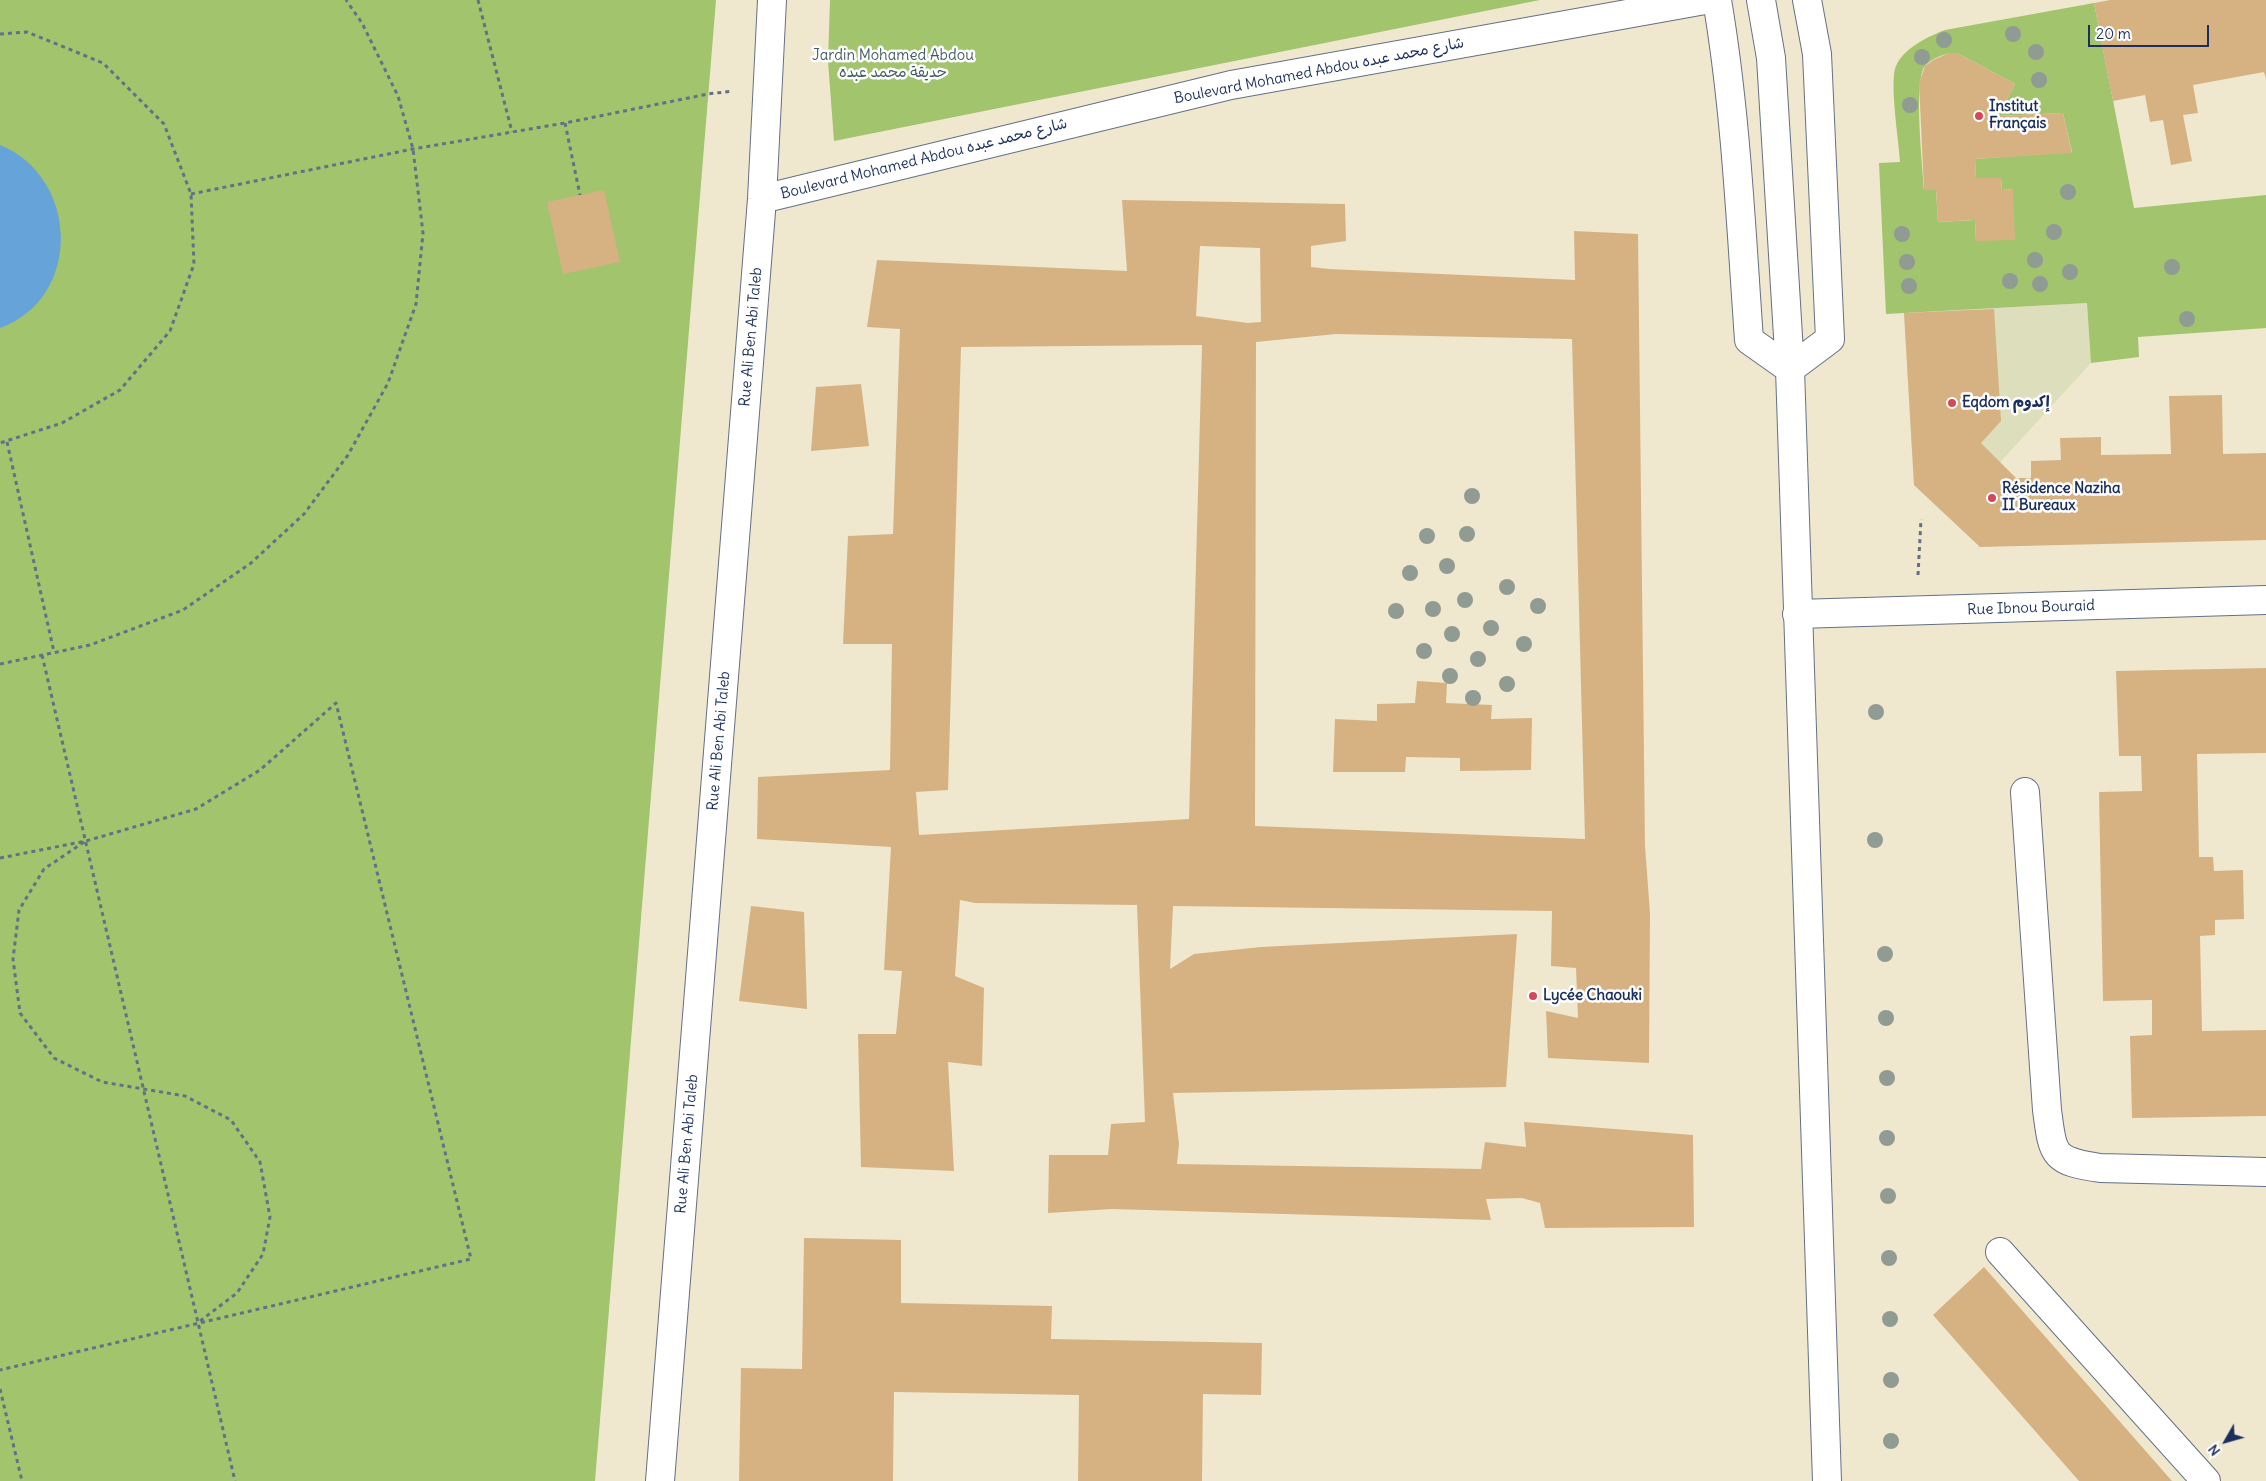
<!DOCTYPE html>
<html>
<head>
<meta charset="utf-8">
<style>
  body { margin:0 }
  #map { position:relative; width:2266px; height:1481px; overflow:hidden; background:#efe8ce; font-family:Delius,sans-serif }
  canvas { display:block }
  .north { position:absolute; left:2201px; top:1416px; width:50px; height:50px; -webkit-text-stroke:4px #fff; paint-order:stroke; rotate:232deg; font-size:14px; font-weight:700; line-height:20px; text-align:center; color:#1b2f5e }
  .north::after { content:''; display:block; margin:auto; width:18px; height:22px; background:#1b2f5e; clip-path:polygon(50% 0,100% 100%,50% 72%,0 100%) }
  .scale { position:absolute; left:2088px; top:25px; width:121px; height:22px; box-sizing:border-box; border:2px solid #1b2f5e; border-top:0; padding-left:6px; font-size:15px; line-height:18px; white-space:nowrap; color:#1b2f5e; -webkit-text-stroke:4px #fff; paint-order:stroke }
</style>
</head>
<body>
<div id="map">
<canvas width="2266" height="1481"></canvas>
<div class="north">N</div>
<div class="scale">20 m</div>
</div>
<script>
const g = document.querySelector('canvas').getContext('2d');
g.lineJoin = 'round';
function fill(path, color) {
  g.fillStyle = color;
  g.fill(path, 'evenodd');
}
function stroke(path, color, width, dash) {
  g.strokeStyle = color;
  g.lineWidth = width;
  g.lineCap = dash ? 'butt' : 'round';
  g.setLineDash(dash || []);
  g.stroke(path);
}
function drawText(font, color, halo, rows, align = 'center') {
  g.font = font + ' Delius,"Playpen Sans Arabic",sans-serif';
  g.lineWidth = 5;
  g.setLineDash([]);
  g.textBaseline = 'middle';
  g.strokeStyle = halo;
  g.fillStyle = color;
  for (const [text, x, y, turn = 0] of rows) {
    g.save();
    g.translate(x, y);
    g.rotate((+turn || 0) * Math.PI / 180);
    g.textAlign = isNaN(turn) ? turn : align;
    if (halo) g.strokeText(text, 0, 0);
    g.fillText(text, 0, 0);
    g.restore();
  }
}
fill(new Path2D(`
  M2087 303 2091 363 1949 518 1914 485 1904 313Z`), '#dddebc');
fill(new Path2D(`
  M0 0H716L595 1481H0Z
  M830 0H1540L834 141 828 61Z
  M2094 3 2134 208 2266 195V328L2138 337 2139 357 2091 363 2087 303 1886 314 1879 163 1900 162C1899 142 1889 81 1896 66 1904 48 1927 37 1945 30ZM1949 53H1957L2015 84 1998 116 2063 113 2072 152 1975 159 1976 178H2001L2002 190 2012 189 1976 241 1975 220 1938 222 1936 190H1924C1923 167 1913 81 1925 66 1931 59 1940 56 1949 53Z`), '#a1c46d');
fill(new Path2D(`
  M0 145C79 177 83 298 0 328Z`), '#66a3d8');
fill(new Path2D(`
  M2110 0H2266V79L2264 72 2193 85 2198 113 2183 115 2192 161 2171 165 2163 120 2150 122 2145 95 2113 101 2094 3Z
  M1949 53H1957L2015 84 1998 116 2063 113 2072 153 1975 159 1976 178H2001L2002 190 2013 189 2015 240 1976 241 1975 220 1938 222 1936 190H1924L1919 83 1925 66 1933 60Z
  M604 190 620 262 563 274 547 202Z
  M1122 200 1345 204 1346 241 1311 246V267L1329 269 1575 280 1574 231 1638 234 1645 846 1650 913 1649 1063 1548 1058 1546 1011 1578 1018 1576 968 1551 966 1552 911 1173 906 1170 969 1194 954 1261 947 1517 934 1506 1087 1173 1093 1179 1144 1177 1164 1481 1169 1485 1142 1526 1147 1524 1122 1693 1135 1694 1227 1545 1228 1540 1203 1522 1198 1486 1199 1491 1220 1112 1209 1048 1213 1049 1155H1108L1111 1124 1145 1122 1137 905 975 903 960 900 955 976 984 988 982 1066 948 1062 954 1171 861 1167 858 1034H896L902 971 884 970 891 847 757 839 758 777 890 770 892 644H843L848 536 893 534 900 329 867 327 877 260 1127 271ZM1200 246 1260 248 1261 322 1248 323 1196 316ZM1336 334 1572 339 1585 839 1255 826 1256 342ZM1202 345 1189 819 919 835 916 792 948 790 961 347Z
  M1994 309 2001 421 1981 443 2016 478H2031V461L2061 460 2060 438 2101 437V455L2171 454 2169 396 2222 395 2223 454 2266 453V540L1980 547 1914 485 1904 313Z
  M861 384 869 446 811 451 816 387Z
  M2266 668V753L2197 754 2199 857H2213L2214 871 2243 870 2244 919 2215 920V935L2200 936 2202 1031 2266 1030V1116L2132 1118 2130 1036 2152 1035V1000L2103 1001 2099 792 2142 791 2141 756H2119L2116 671Z
  M1417 681 1447 683 1446 703 1492 705 1491 719 1532 718 1531 770 1460 771V758L1406 757 1405 772H1333L1335 719 1377 721V704L1415 703Z
  M751 906 804 912 807 1009 739 1001Z
  M804 1238 901 1240V1303L1052 1306 1051 1339 1262 1343 1261 1395 1203 1394 1202 1481H1078L1079 1395 894 1392 893 1481H739L741 1368 802 1369Z
  M1984 1267 2172 1481H2079L1933 1315Z`), '#d6b283');
const minor = new Path2D(`
  M762 199 1231 85 1705 0
  M1797 614 2266 600
  M2025 792 2047 1110C2053 1155 2052 1161 2100 1168L2266 1172
  M2000 1252 2206 1481
  M660 1481 762 199 772 0`);
const major = new Path2D(`
  M1717 0C1736 112 1741 227 1749 340L1790 369
  M1761 0 1771 58 1790 369 1827 1481
  M1790 369 1830 339 1817 54 1807 0`);
stroke(minor, '#657085', 30);
stroke(major, '#657085', 30);
stroke(new Path2D(`
  M478 0 512 132
  M0 34 27 32 103 63 164 124 191 194 194 264 170 331 120 390 62 423 0 443
  M565 123 580 195
  M191 194 413 149 565 123 708 94 733 91
  M7 442 54 652
  M1918 575 1921 519
  M42 655 235 1481
  M0 664 90 645 183 610 251 563 304 514 348 455 388 383 416 304 423 233 413 149 398 96 362 23 346 0
  M84 842 44 869 19 910 13 959 20 1013 54 1058 102 1082 185 1096 231 1120 260 1162 270 1217 263 1254 237 1293 200 1321
  M0 858 86 841 196 809 260 770 336 703 471 1259 0 1370
  M0 1389 22 1481`), '#657085', 3, [4, 4]);
stroke(minor, '#fff', 28);
stroke(major, '#fff', 28);
g.fillStyle = '#909b93';
for (const [x, y] of [
  [2013,34],
  [1944,40],
  [2036,52],
  [1922,57],
  [2039,80],
  [1910,105],
  [2068,192],
  [2054,232],
  [1902,234],
  [2035,260],
  [1907,262],
  [2172,267],
  [2070,272],
  [2010,281],
  [2040,284],
  [1909,286],
  [2187,319],
  [1472,496],
  [1467,534],
  [1427,536],
  [1447,566],
  [1410,573],
  [1507,587],
  [1465,600],
  [1538,606],
  [1433,609],
  [1396,611],
  [1491,628],
  [1452,634],
  [1524,644],
  [1424,651],
  [1478,659],
  [1450,676],
  [1507,684],
  [1473,698],
  [1876,712],
  [1875,840],
  [1885,954],
  [1886,1018],
  [1887,1078],
  [1887,1138],
  [1888,1196],
  [1889,1258],
  [1890,1319],
  [1891,1380],
  [1891,1441]
]) {
  g.beginPath();
  g.arc(x, y, 8, 0, 2 * Math.PI);
  g.fill();
}
for (const [x, y, r, color] of [
  [1979,116,5,"#d1495b"],
  [1952,403,5,"#d1495b"],
  [1992,498,5,"#d1495b"],
  [1533,996,5,"#d1495b"]
]) {
  const dot = new Path2D();
  dot.arc(x, y, r, 0, 2 * Math.PI);
  g.fillStyle = color;
  g.fill(dot);
  stroke(dot, '#fff', 2);
}
drawText('15px', '#435c62', '#fff', [
  ["Jardin Mohamed Abdou",893,56],
  ["حديقة محمد عبده",893,73]
]);
drawText('15px', '#1b2f5e', '#fff', [
  ["Boulevard Mohamed Abdou شارع محمد عبده",1319,71,-11],
  ["Boulevard Mohamed Abdou شارع محمد عبده",924,159,-14],
  ["Rue Ali Ben Abi Taleb",751,337,-85],
  ["Rue Ibnou Bouraid",2031,608,-2],
  ["Rue Ali Ben Abi Taleb",719,741,-85],
  ["Rue Ali Ben Abi Taleb",687,1144,-85]
]);
drawText('bold 15px', '#1b2f5e', '#fff', [
  ["Institut",1989,107],
  ["Français",1989,124],
  ["Eqdom إكدوم",1962,403],
  ["Résidence Naziha",2002,489],
  ["II Bureaux",2002,506],
  ["Lycée Chaouki",1543,996]
], 'left');
</script>
</body>
</html>
